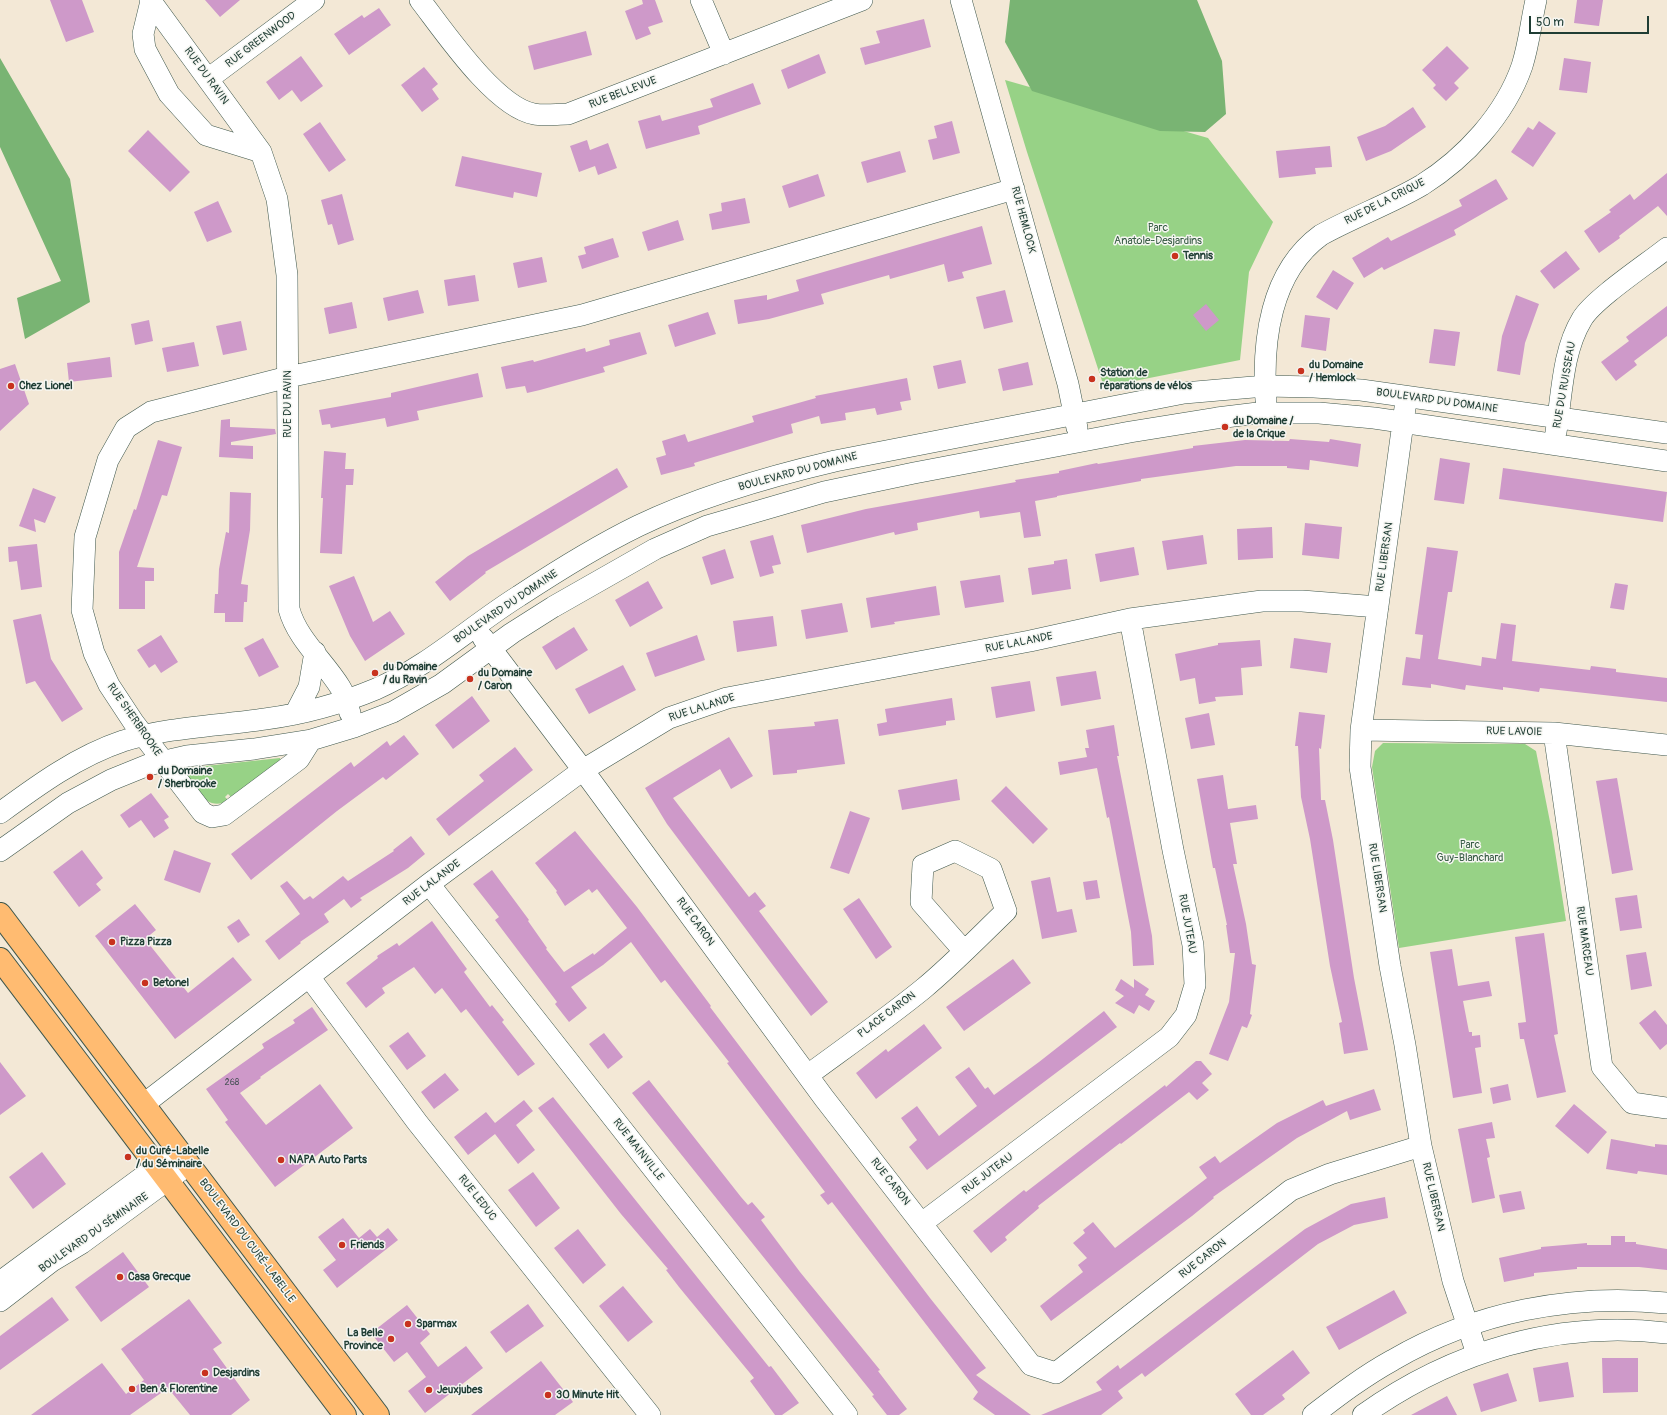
<!DOCTYPE html>
<html>
<head>
<meta charset="utf-8">
<style>
  body { margin:0 }
  #map { position:relative; width:1667px; height:1415px; overflow:hidden; background:#f3e8d6; font-family:Pangolin,sans-serif }
  canvas { display:block }
  .scale { position:absolute; left:1529px; top:16px; width:120px; height:18px; box-sizing:border-box; border:2px solid #1f3d34; border-top:0; padding-left:5px; font-size:12px; line-height:14px; white-space:nowrap; color:#1f3d34; -webkit-text-stroke:3px #f6f6f2; paint-order:stroke }
</style>
</head>
<body>
<div id="map">
<canvas width="1667" height="1415"></canvas>
<div class="scale">50 m</div>
</div>
<script>
const g = document.querySelector('canvas').getContext('2d');
g.lineJoin = 'round';
function fill(path, color) {
  g.fillStyle = color;
  g.fill(path, 'evenodd');
}
function stroke(path, color, width, dash) {
  g.strokeStyle = color;
  g.lineWidth = width;
  g.lineCap = dash ? 'butt' : 'round';
  g.setLineDash(dash || []);
  g.stroke(path);
}
function drawText(font, color, halo, rows, align = 'center') {
  g.font = font + ' Pangolin,sans-serif';
  g.lineWidth = 3;
  g.setLineDash([]);
  g.textBaseline = 'middle';
  g.strokeStyle = halo;
  g.fillStyle = color;
  for (const [text, x, y, turn = 0] of rows) {
    g.save();
    g.translate(x, y);
    g.rotate((+turn || 0) * Math.PI / 180);
    g.textAlign = isNaN(turn) ? turn : align;
    if (halo) g.strokeText(text, 0, 0);
    g.fillText(text, 0, 0);
    g.restore();
  }
}
fill(new Path2D(`
  M1005 80 1208 138 1273 222 1249 272 1240 360 1104 387 1027 152Z
  M1383 743 1525 744 1536 751 1552 832 1566 921 1399 948 1372 767 1375 751Z
  M280 758 281 761 232 798 228 794 225 797 228 800C208 814 194 786 183 773L187 768Z`), '#97d286');
fill(new Path2D(`
  M1010 0H1197L1222 61 1226 114 1205 132 1160 131 1032 91 1005 42Z
  M0 58 70 179 90 302 25 339 17 298 61 281 0 147Z`), '#79b473');
fill(new Path2D(`
  M50 0H82L94 32 66 42Z
  M205 0H240L220 17Z
  M642 0H655L663 22 648 27 651 34 636 40 625 11 643 4Z
  M1577 0H1603L1599 26 1574 23Z
  M379 8 391 25 349 55 334 34 362 15 364 18Z
  M924 19 931 47 865 65 860 48 880 43 876 31Z
  M586 31 592 55 534 70 528 46Z
  M1447 46 1469 68 1454 83 1459 88 1446 101 1433 88 1436 85 1422 70Z
  M819 54 826 73 788 89 781 70Z
  M301 56 323 86 301 102 292 90 279 100 266 82Z
  M1564 58 1591 62 1587 93 1559 90Z
  M424 67 438 84 432 89 439 99 422 112 401 85Z
  M753 83 761 104 698 126 700 134 646 149 638 121 660 115 662 121 713 107 710 99Z
  M1413 107 1426 127 1391 151 1366 161 1357 137 1385 126Z
  M952 121 960 153 933 160 928 140 937 138 934 126Z
  M1539 121 1556 133 1533 167 1511 152 1528 127 1533 130Z
  M320 122 346 160 329 172 303 134Z
  M148 130 190 172 170 192 128 151Z
  M587 140 590 150 608 143 617 168 598 175 595 166 579 172 570 146Z
  M1330 146 1332 167 1315 168 1316 174 1279 178 1276 151Z
  M900 151 906 172 867 183 861 162Z
  M462 156 542 173 537 197 514 192 513 198 455 186Z
  M1667 173V216L1658 206 1619 236 1620 238 1599 253 1584 231 1611 212 1609 210 1630 194 1634 200Z
  M818 174 825 196 789 208 782 186Z
  M1496 179 1508 199 1454 230 1456 235 1384 270 1382 267 1364 278 1352 258 1388 237 1391 241 1462 206 1459 200Z
  M342 194 354 240 338 245 332 224 328 225 321 200Z
  M745 198 750 223 712 230 709 214 722 211 721 203Z
  M218 201 232 232 207 242 194 212Z
  M678 220 684 240 648 251 642 232Z
  M982 226 992 264 962 272 964 278 948 282 944 264 890 279 889 275 821 294 824 304 769 319 738 324 734 300 767 295V300L799 291 796 280Z
  M613 238 619 257 582 269 578 256 586 254 584 247Z
  M1566 251 1580 269 1554 289 1540 271Z
  M542 257 547 282 518 288 513 263Z
  M1333 270 1354 283 1337 310 1316 297Z
  M475 275 479 301 448 306 444 280Z
  M418 290 424 313 388 321 383 298Z
  M1005 290 1013 322 984 329 976 297Z
  M1516 295 1539 304 1525 343 1520 375 1497 371 1502 336Z
  M352 302 357 328 329 334 324 308Z
  M1206 304 1219 320 1206 331 1193 315Z
  M1667 306V336L1634 361 1637 365 1616 381 1601 362 1629 341 1626 337Z
  M708 312 716 334 675 347 668 325Z
  M1305 315 1330 318 1326 351 1301 347Z
  M149 320 153 341 135 345 131 324Z
  M241 321 247 350 223 355 216 326Z
  M1434 329 1460 332 1455 366 1429 363Z
  M640 332 647 354 603 367 605 372 540 390 527 393 525 386 506 389 501 367 533 360 534 362 585 348 586 352 610 345 609 340Z
  M194 342 199 366 167 372 162 348Z
  M110 357 112 377 69 382 67 363Z
  M961 360 966 383 938 389 933 366Z
  M1028 362 1033 385 1003 391 998 369Z
  M15 364 29 404 0 431V369Z
  M478 373 483 397 417 411 419 420 387 427 385 418 331 428 330 424 322 425 319 410 391 397V393Z
  M907 378 911 400 900 402 902 410 877 415 875 408 845 413 846 420 821 424 819 416 791 424 793 433 694 463 695 466 661 475 656 458 666 455 662 441 685 434 688 442 754 422 752 416 816 398 815 396Z
  M230 419V427L275 429 276 434 231 442V445L253 446V459L219 457 221 420Z
  M1290 439 1329 442 1330 439 1361 444 1358 467 1310 460 1309 470 1287 468V466H1236L1141 479V481L1057 496V497L1035 501 1041 536 1024 538 1020 512 980 518 979 511 917 523 918 530 895 535 894 532 807 553 801 525 866 509 1016 482 1015 480 1059 473V471L1097 463 1098 464 1193 448V446L1245 440 1289 441Z
  M158 440 182 447 167 496 162 495 137 567 154 568V581H145V609H119V552L134 509 136 510Z
  M324 451 346 453 345 469H354L353 485H346L342 554 320 553 323 498H321Z
  M1440 458 1470 463 1464 504 1434 500Z
  M617 468 628 487 485 572 486 573 450 601 435 582 468 556Z
  M1503 468 1667 492 1663 522 1499 499Z
  M33 488 56 497 45 523 34 519 36 532 19 526Z
  M230 492 251 493 250 530 241 584 248 585 247 602H244L243 622H225V613H214L215 594H218L219 569 226 532 229 533Z
  M1305 523 1342 527 1339 559 1302 555Z
  M1272 527 1273 558 1238 560 1237 529Z
  M773 535 781 564 772 566 774 573 760 577 750 541Z
  M1203 535 1207 564 1167 570 1162 541Z
  M37 544 42 587 21 590 17 561 9 562 8 547Z
  M1134 547 1139 575 1100 582 1095 554Z
  M1427 547 1458 551 1452 592H1448L1438 659 1481 666 1482 657 1496 659 1501 623 1516 625 1512 661 1590 670 1591 666 1616 669V672L1667 678V702L1540 688 1539 692 1503 687V690L1466 685 1465 690 1431 684V688L1402 685 1406 657 1420 659 1423 635 1415 634Z
  M725 549 734 578 711 585 702 557Z
  M1067 559 1071 589 1032 595 1028 568 1054 564V561Z
  M1000 575 1004 602 965 608 960 581Z
  M354 576 373 622 390 611 405 634 365 661 350 636 329 586Z
  M648 581 663 608 630 627 615 600Z
  M1615 583 1628 585 1624 610 1610 608Z
  M936 586 940 615 894 622 895 624 871 628 866 598Z
  M842 603 848 632 806 639 801 610Z
  M41 614 51 659 83 709 62 722 35 681 26 684 13 620Z
  M773 616 777 646 737 652 733 621Z
  M574 627 588 650 556 670 542 647Z
  M161 635 178 662 161 673 155 664 149 668 137 650Z
  M697 635 705 660 655 677 646 653Z
  M263 638 279 667 259 677 244 648Z
  M1294 638 1331 643 1327 673 1290 668Z
  M1260 640 1262 666 1241 668 1243 695 1215 697 1216 701 1199 704 1195 678 1180 681 1175 654 1218 645V643Z
  M623 665 636 690 589 714 575 689Z
  M1096 671 1101 699 1061 706 1056 677Z
  M1030 681 1035 711 996 718 991 687Z
  M472 696 490 721 453 749 435 725Z
  M952 698 955 720 946 721V725L879 736 877 724 887 722 885 709Z
  M1299 712 1325 715 1321 749 1319 748 1321 800H1325L1333 840 1354 978 1368 1050 1344 1054 1339 1023 1342 1022 1330 966 1310 839 1301 797 1298 746H1295Z
  M1209 713 1215 745 1191 749 1185 718Z
  M838 719 845 764 797 770V773L773 775 768 730 815 726 814 722Z
  M1114 725 1119 756H1117L1152 936 1154 965 1133 966 1131 932 1109 817 1107 818 1097 768 1060 775 1058 762 1087 757 1085 748H1089L1086 730Z
  M404 735 419 754 386 780 383 777 337 811 251 880 231 854 351 762 354 767 387 741 390 746Z
  M729 737 753 776 731 789 720 769 673 798 749 897 755 892 766 906 759 911 828 1002 811 1016 667 824 645 788Z
  M515 747 533 770 449 836 436 819 484 781 479 775Z
  M1223 775 1228 809 1256 805 1258 819 1230 823 1237 864H1233L1246 924 1252 964 1256 965 1250 1014 1252 1015 1247 1028 1242 1026 1228 1061 1209 1054 1229 1002 1235 953H1230L1226 925H1227L1215 868H1213L1197 779Z
  M1617 778 1633 870 1612 874 1596 781Z
  M957 779 960 800 902 810 898 790Z
  M1006 786 1048 829 1033 844 991 801Z
  M151 793 169 817 164 820 169 828 154 838 141 820 129 828 120 815Z
  M850 811 870 818 849 874 830 868Z
  M575 831 637 907 711 1006 710 1007 930 1298 986 1368 976 1375 1031 1415H995L973 1399 978 1392 832 1202 828 1205 820 1195 825 1192 727 1063 729 1062 665 980 661 983 631 942 603 965 571 987 587 1008 569 1022 555 1004 557 1002 495 920 499 917 473 884 492 870 529 920 528 921 547 948 546 949 564 972 593 953 594 955 627 928 597 889 592 893 589 889 565 906 556 892 557 891 535 863Z
  M411 836 425 854 408 868 360 898 362 900 351 908 344 899 324 914 329 922 300 942 301 943 279 960 265 941 300 914 280 886 287 881 304 900 310 896 313 899 343 876 348 881 394 851 393 850Z
  M82 850 103 878 96 884 101 890 79 907 53 872Z
  M174 850 211 863 200 893 164 880Z
  M1050 877 1057 912 1072 909 1077 932 1042 939 1031 881Z
  M1097 880 1100 898 1086 900 1083 882Z
  M1637 895 1642 928 1620 931 1615 898Z
  M859 898 892 947 876 959 843 909Z
  M135 904 156 930 145 939 188 993 233 957 252 980 175 1039 95 936Z
  M239 919 250 935 238 943 227 927Z
  M432 921 467 969 464 972 490 1007 492 1005 504 1020 502 1022 535 1064 518 1076 466 1009 461 1013 442 988 435 994 414 967 382 988 385 993 366 1008 346 983 378 958 377 956 397 943 399 946Z
  M1544 933 1558 1034 1554 1035 1566 1092 1537 1098 1524 1039H1520L1518 1023 1526 1022 1515 937Z
  M1452 949 1458 986 1489 981 1492 996 1463 1001 1469 1032H1472V1036L1480 1035 1481 1047 1475 1048 1482 1093 1453 1098 1430 952Z
  M1646 952 1652 986 1631 990 1626 955Z
  M1013 959 1031 983 964 1031 946 1007Z
  M1121 979 1134 988V979L1149 989 1145 995 1155 1001 1149 1011 1139 1005 1134 1014 1115 1003 1124 996 1115 990Z
  M312 1007 328 1030 260 1077 261 1078 240 1093 266 1125 320 1084 353 1128 275 1187 225 1122 228 1120 206 1089 264 1048 262 1044 295 1023 293 1020Z
  M1655 1010 1667 1025V1044L1660 1050 1639 1023Z
  M1104 1011 1117 1027 927 1170 909 1147 917 1140 901 1118 917 1106 939 1136 977 1106 955 1077 969 1067 985 1089 988 1087 994 1095 1039 1062Z
  M924 1024 942 1048 876 1099 856 1073 886 1049 888 1052Z
  M408 1032 426 1056 407 1070 389 1046Z
  M604 1033 623 1057 608 1069 589 1044Z
  M1196 1061H1201L1212 1074 1202 1083 1209 1090 1197 1100 1189 1092 1121 1144 1120 1143 1038 1206 1039 1208 1005 1237 1007 1240 991 1253 973 1231 1024 1190 1026 1192 1165 1085 1166 1087Z
  M0 1062 26 1096 0 1115Z
  M445 1073 459 1090 434 1109 421 1092Z
  M649 1080 741 1197 748 1205 752 1202 765 1217 761 1220 800 1272 880 1370 878 1371 907 1409 899 1415H887L872 1396 874 1395 652 1118 632 1093Z
  M1508 1084 1511 1100 1493 1104 1490 1088Z
  M1374 1089 1381 1110 1350 1120 1347 1111 1297 1138 1213 1197 1214 1198 1192 1216 1051 1321 1040 1306 1083 1272 1078 1265 1087 1258 1073 1243 1085 1233 1083 1230 1093 1222 1115 1248 1207 1178 1199 1167 1215 1156 1220 1163 1277 1123 1323 1100 1326 1106Z
  M553 1097 769 1367 771 1366 799 1403 782 1415H775L750 1381 754 1378 679 1287 666 1270 668 1269 621 1214 538 1108Z
  M524 1100 533 1111 516 1125 535 1150 518 1164 495 1134 468 1155 454 1137 486 1112 495 1123Z
  M1574 1104 1607 1132 1588 1154 1555 1126Z
  M1492 1122 1495 1138 1486 1139 1490 1157 1487 1158 1495 1198 1472 1203 1458 1129Z
  M1611 1139 1655 1147V1144L1667 1145V1175L1638 1171 1637 1174 1606 1169Z
  M42 1152 66 1184 33 1209 9 1177Z
  M533 1172 560 1208 536 1227 508 1190Z
  M1521 1191 1525 1209 1503 1213 1499 1195Z
  M1385 1197 1388 1218 1354 1225 1318 1244 1145 1377 1142 1373 1118 1391 1123 1398 1101 1415H1041L1102 1390 1096 1382 1118 1365 1120 1369 1305 1229 1351 1204Z
  M343 1218 359 1238 370 1229 377 1237 388 1228 398 1240 337 1288 323 1270 336 1260 318 1237Z
  M578 1229 606 1265 583 1284 554 1248Z
  M1611 1236H1625V1242H1636V1244L1667 1249V1270L1639 1267H1577V1269L1534 1273V1276L1504 1282 1499 1258 1541 1249V1247L1587 1243V1245H1611Z
  M123 1252 149 1287 101 1322 75 1287Z
  M623 1286 653 1322 628 1342 599 1306Z
  M1394 1290 1407 1313 1339 1350 1326 1327Z
  M52 1297 69 1320 0 1370V1336Z
  M189 1299 222 1343 213 1349 250 1400 231 1415H190L168 1388 130 1415H31L102 1363 126 1394 144 1380 121 1349Z
  M528 1304 544 1326 506 1353 490 1332Z
  M407 1305 430 1334 420 1343 438 1367 466 1346 483 1368 425 1413 408 1391 426 1377 407 1352 394 1362 371 1333Z
  M1293 1350 1310 1373 1282 1395 1285 1399 1263 1415H1251L1235 1394Z
  M1602 1358H1638V1392L1603 1393Z
  M541 1361 573 1402 555 1415H471Z
  M1568 1362 1574 1397 1539 1402 1533 1368Z
  M1508 1373 1517 1401 1481 1412 1473 1384Z
  M1447 1396 1457 1415H1411Z`), '#ce99c9');
const minor = new Path2D(`
  M150 0 261 152 277 199 287 275 289 609C297 639 324 661 340 687 345 695 347 704 350 713
  M420 0C444 31 495 107 534 114 544 116 557 114 568 114L862 0
  M701 0 724 54
  M961 0 1068 384 1077 428
  M151 1 143 34 145 49 169 94 206 135 261 152
  M208 79 314 0
  M1266 400C1262 342 1270 272 1321 235 1353 217 1390 204 1422 185 1465 158 1505 115 1522 66 1529 44 1531 22 1536 0
  M1405 408 1361 730 1360 767 1390 966 1405 1045 1421 1146 1453 1281 1477 1354
  M1556 432C1562 395 1562 352 1582 319 1594 299 1647 264 1667 248
  M483 638 583 770 824 1098 1031 1365 1056 1373 1291 1190 1330 1174 1421 1146
  M295 714 309 687 315 652
  M1361 730 1554 733 1667 745
  M1554 733 1602 1067 1632 1103 1667 1108
  M311 740 299 759 224 815 212 817 203 813 134 723 109 685 94 653 82 610 85 537 108 460 126 428 151 412 288 377 582 315 1014 189
  M0 813C38 785 78 756 123 741 169 727 218 726 265 719 303 714 340 704 376 689 429 666 471 626 519 596 557 571 597 546 638 526 698 497 771 476 835 461L1184 393 1265 386 1314 387 1361 390 1667 433
  M0 851 68 803 111 780 148 765 187 756 254 749 311 740 354 727 393 712 442 684 512 633 553 607 655 549 707 526 824 492 914 473 1130 432 1217 418 1258 413H1319L1374 418 1667 461
  M429 884 847 1415
  M310 978 417 1122 650 1415
  M808 1075C846 1047 886 1019 923 989 952 965 979 937 1006 911L991 869 955 851 923 865 921 902 964 951
  M144 1104 429 884 583 770 669 718 727 698 1030 641 1130 619 1262 601H1302L1378 607
  M922 1223 1169 1037 1186 1015 1195 985 1193 945 1173 850 1130 619
  M0 1282 178 1151
  M0 1301 52 1261 82 1243 188 1165
  M1313 1415C1339 1395 1364 1376 1393 1360 1475 1312 1572 1293 1667 1303
  M1363 1415C1453 1351 1557 1320 1667 1333`);
const major = new Path2D(`
  M0 914 378 1415
  M0 959 345 1415`);
stroke(minor, '#3f574c', 22);
stroke(major, '#3f574c', 24);
stroke(minor, '#fff', 21);
stroke(major, '#ffbb71', 22);
for (const [x, y, r, color] of [
  [1175,256,4,"#c8321e"],
  [1301,371,4,"#c8321e"],
  [1092,379,4,"#c8321e"],
  [11,386,4,"#c8321e"],
  [1225,427,4,"#c8321e"],
  [375,673,4,"#c8321e"],
  [470,679,4,"#c8321e"],
  [150,777,4,"#c8321e"],
  [112,942,4,"#c8321e"],
  [145,983,4,"#c8321e"],
  [128,1157,4,"#c8321e"],
  [281,1160,4,"#c8321e"],
  [342,1245,4,"#c8321e"],
  [120,1277,4,"#c8321e"],
  [408,1324,4,"#c8321e"],
  [391,1339,4,"#c8321e"],
  [205,1373,4,"#c8321e"],
  [132,1389,4,"#c8321e"],
  [429,1390,4,"#c8321e"],
  [548,1395,4,"#c8321e"]
]) {
  const dot = new Path2D();
  dot.arc(x, y, r, 0, 2 * Math.PI);
  g.fillStyle = color;
  g.fill(dot);
  stroke(dot, '#f6f6f2', 1.5);
}
drawText('9px', '#4b5459', null, [
  ["268",232,1083]
]);
drawText('11px', '#1f3d34', '#f6f6f2', [
  ["RUE GREENWOOD",261,40,-37],
  ["RUE DU RAVIN",206,76,54],
  ["RUE BELLEVUE",623,93,-21],
  ["RUE DE LA CRIQUE",1385,202,-27],
  ["RUE HEMLOCK",1023,220,75],
  ["RUE DU RUISSEAU",1565,385,-80],
  ["BOULEVARD DU DOMAINE",1437,401,8],
  ["RUE DU RAVIN",288,404,-90],
  ["BOULEVARD DU DOMAINE",798,472,-15],
  ["RUE LIBERSAN",1385,557,-82],
  ["BOULEVARD DU DOMAINE",506,607,-34],
  ["RUE LALANDE",1019,643,-11],
  ["RUE LALANDE",702,708,-18],
  ["RUE SHERBROOKE",134,720,55],
  ["RUE LAVOIE",1514,732,1],
  ["RUE LIBERSAN",1377,878,81],
  ["RUE LALANDE",432,883,-37],
  ["RUE CARON",695,922,54],
  ["RUE JUTEAU",1187,924,80],
  ["RUE MARCEAU",1584,941,82],
  ["PLACE CARON",887,1015,-37],
  ["RUE MAINVILLE",638,1150,52],
  ["RUE JUTEAU",988,1174,-37],
  ["RUE CARON",890,1182,52],
  ["RUE LIBERSAN",1433,1197,77],
  ["RUE LEDUC",477,1198,52],
  ["BOULEVARD DU SÉMINAIRE",94,1233,-35],
  ["BOULEVARD DU CURÉ-LABELLE",247,1241,53],
  ["RUE CARON",1203,1259,-38]
]);
drawText('11px', '#375b44', '#f6f6f2', [
  ["Parc",1158,228],
  ["Anatole-Desjardins",1158,241],
  ["Parc",1470,845],
  ["Guy-Blanchard",1470,858]
]);
drawText('bold 11px', '#1f3d34', '#f6f6f2', [
  ["Tennis",1183,256],
  ["du Domaine",1309,365],
  ["/ Hemlock",1309,378],
  ["Station de",1100,373],
  ["réparations de vélos",1100,386],
  ["Chez Lionel",19,386],
  ["du Domaine /",1233,421],
  ["de la Crique",1233,434],
  ["du Domaine",383,667],
  ["/ du Ravin",383,680],
  ["du Domaine",478,673],
  ["/ Caron",478,686],
  ["du Domaine",158,771],
  ["/ Sherbrooke",158,784],
  ["Pizza Pizza",120,942],
  ["Betonel",153,983],
  ["du Curé-Labelle",136,1151],
  ["/ du Séminaire",136,1164],
  ["NAPA Auto Parts",289,1160],
  ["Friends",350,1245],
  ["Casa Grecque",128,1277],
  ["Sparmax",416,1324],
  ["La Belle",383,1333,"right"],
  ["Province",383,1346,"right"],
  ["Desjardins",213,1373],
  ["Ben & Florentine",140,1389],
  ["Jeuxjubes",437,1390],
  ["30 Minute Hit",556,1395]
], 'left');
</script>
</body>
</html>
